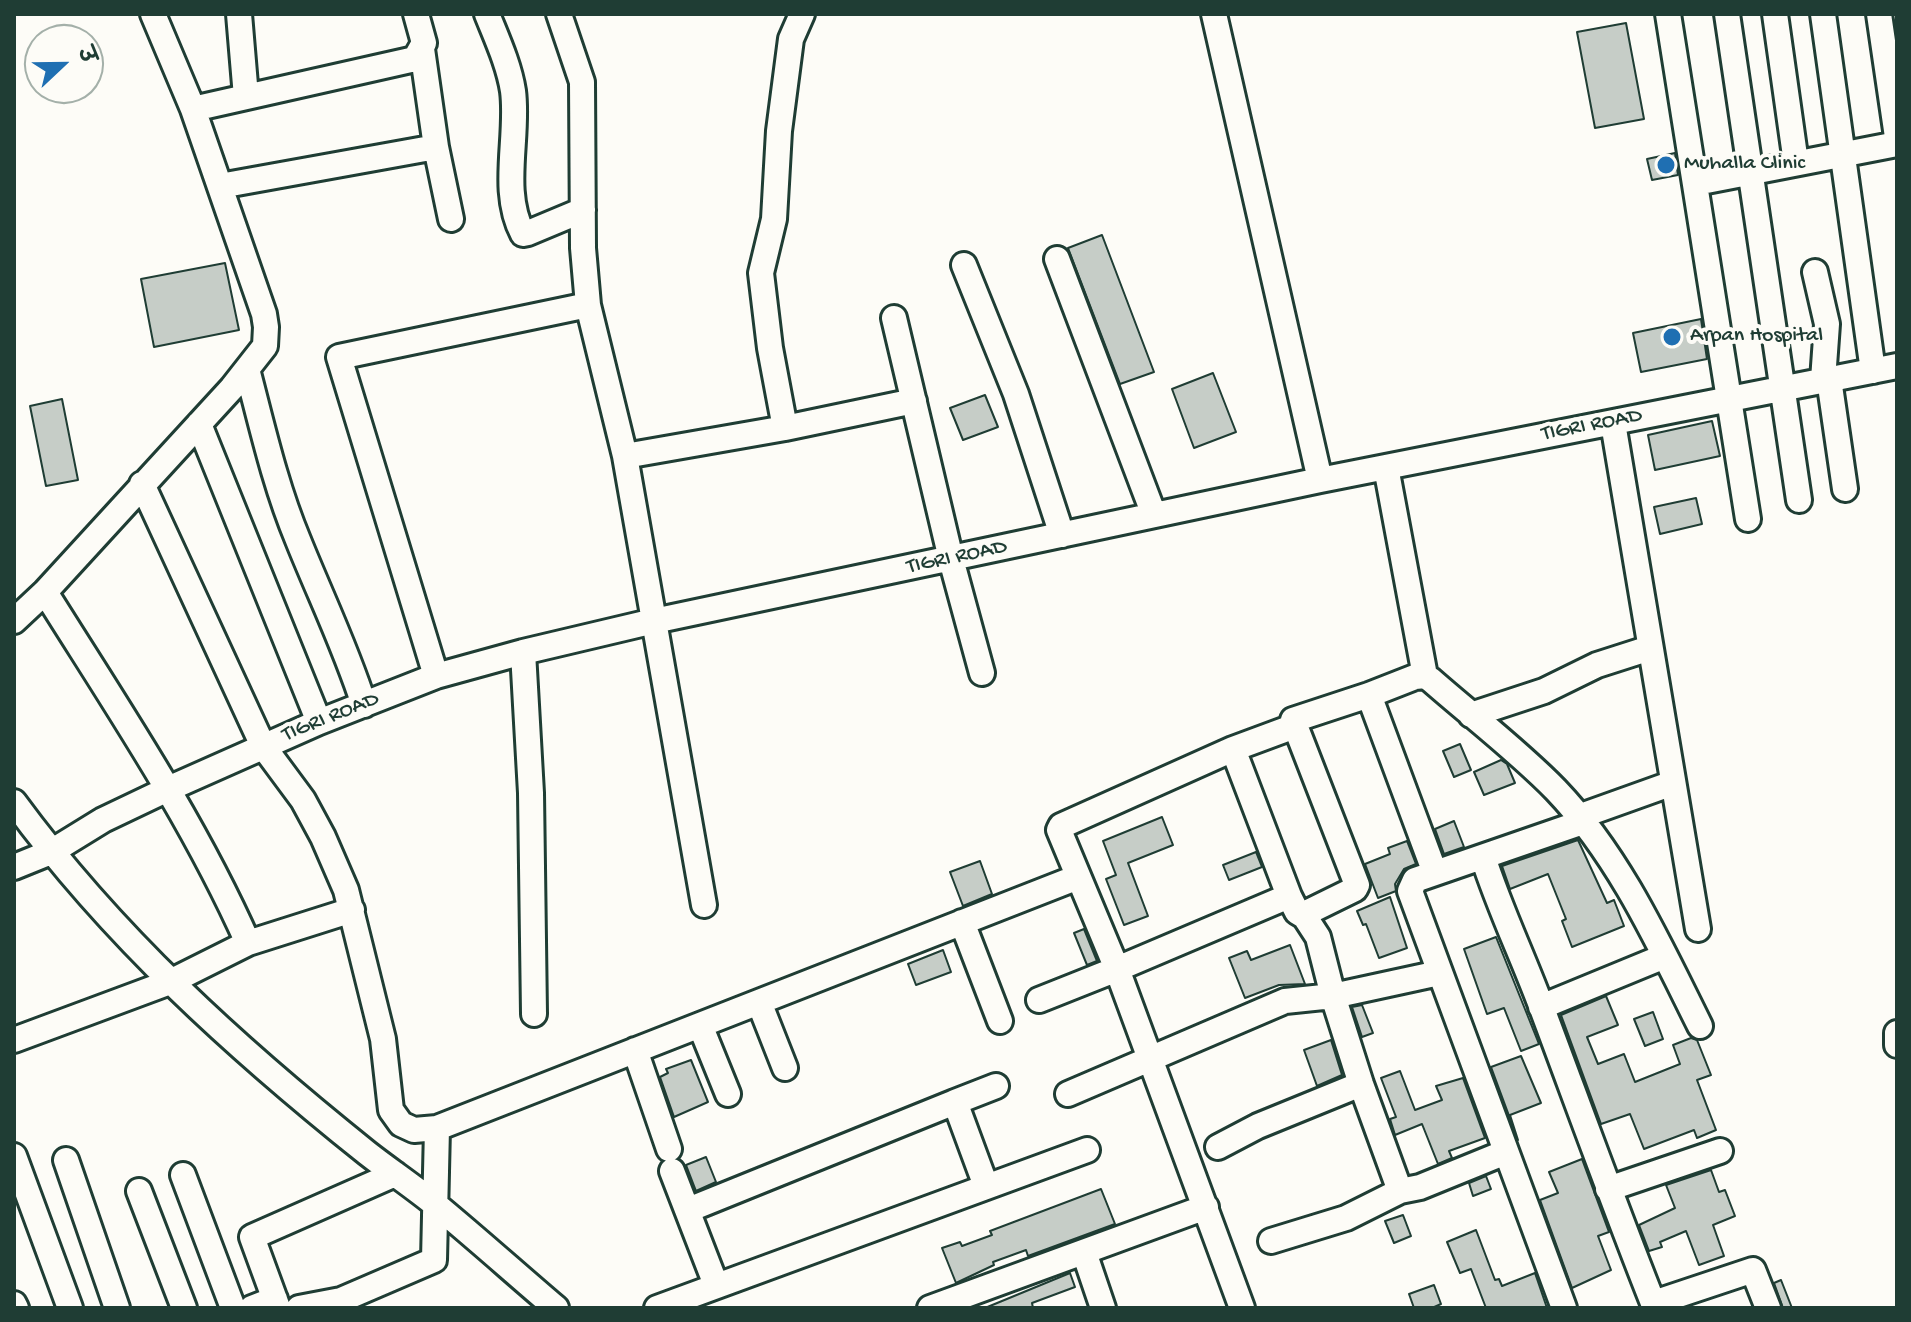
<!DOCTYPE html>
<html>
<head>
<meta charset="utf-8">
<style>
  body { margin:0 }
  #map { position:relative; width:1911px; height:1322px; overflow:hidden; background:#fdfcf7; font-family:"Gochi Hand","Playpen Sans Deva",sans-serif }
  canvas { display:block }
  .frame { position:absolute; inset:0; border:16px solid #1f3d34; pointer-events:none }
  .north { position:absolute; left:24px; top:24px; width:80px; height:80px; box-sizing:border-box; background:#fdfcf7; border:2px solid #a4b0a9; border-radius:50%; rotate:68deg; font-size:22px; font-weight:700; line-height:32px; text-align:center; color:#1f3d34 }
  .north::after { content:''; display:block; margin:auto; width:28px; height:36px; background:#1f6fb2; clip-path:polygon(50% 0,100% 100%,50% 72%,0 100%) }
</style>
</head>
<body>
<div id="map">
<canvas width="1911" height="1322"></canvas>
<div class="frame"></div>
<div class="north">उ</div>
</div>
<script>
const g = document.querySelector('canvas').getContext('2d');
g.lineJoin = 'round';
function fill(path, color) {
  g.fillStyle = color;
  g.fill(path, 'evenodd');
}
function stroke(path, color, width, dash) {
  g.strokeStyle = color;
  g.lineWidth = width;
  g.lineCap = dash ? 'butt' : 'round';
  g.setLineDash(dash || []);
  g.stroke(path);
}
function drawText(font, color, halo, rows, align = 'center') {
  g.font = font + ' "Gochi Hand",sans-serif';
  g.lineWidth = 8;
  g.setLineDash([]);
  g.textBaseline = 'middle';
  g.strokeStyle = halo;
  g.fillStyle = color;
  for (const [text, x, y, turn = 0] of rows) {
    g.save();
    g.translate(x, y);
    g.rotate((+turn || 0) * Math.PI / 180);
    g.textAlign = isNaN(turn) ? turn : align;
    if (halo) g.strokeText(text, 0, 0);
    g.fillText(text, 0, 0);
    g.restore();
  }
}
const building = new Path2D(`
  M1626 23 1644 119 1595 128 1577 32Z
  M1675 153 1678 175 1652 180 1647 159Z
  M1102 235 1154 372 1120 384 1068 248Z
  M225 263 239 330 154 347 141 279Z
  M1701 319 1707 359 1641 372 1633 333Z
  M1213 373 1236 432 1194 448 1172 389Z
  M985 395 998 427 963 440 950 408Z
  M62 399 78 480 46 486 30 406Z
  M1712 421 1720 456 1655 470 1648 435Z
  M1696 498 1702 524 1660 534 1654 507Z
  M1460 744 1471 770 1454 777 1443 751Z
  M1501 760 1507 764 1515 783 1484 795 1474 772Z
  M1162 817 1173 845 1128 863 1148 916 1124 925 1106 879 1116 875 1103 841Z
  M1454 821 1464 847 1444 854 1435 829Z
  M1578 840 1607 903 1614 900 1624 926 1572 947 1562 921 1566 919 1548 874 1510 889 1502 866Z
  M1407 841 1416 864 1404 869 1395 884 1396 891 1378 898 1365 864 1390 854 1388 848Z
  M1256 852 1262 867 1229 880 1223 865Z
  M980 861 992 894 963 906 950 872Z
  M1390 897 1407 948 1379 958 1366 924 1363 925 1357 911Z
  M1084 929 1097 961 1087 965 1074 933Z
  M1496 937 1539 1044 1521 1051 1504 1008 1487 1014 1464 949Z
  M1290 945 1305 984 1279 985 1245 998 1229 958 1247 951 1251 960Z
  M943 950 951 972 916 985 908 964Z
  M1606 996 1618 1025 1587 1037 1598 1064 1624 1054 1635 1082 1680 1064 1673 1045 1691 1038 1697 1040 1711 1075 1697 1080 1716 1130 1697 1138 1694 1130 1644 1149 1630 1114 1601 1124 1561 1015Z
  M1362 1005 1373 1033 1362 1037 1352 1007Z
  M1653 1012 1663 1039 1645 1046 1634 1019Z
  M1331 1040 1342 1075 1317 1086 1304 1050Z
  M1521 1056 1541 1103 1510 1115 1518 1140 1491 1067Z
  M691 1060 708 1102 674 1117 660 1077 668 1073 666 1069Z
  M1400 1071 1415 1110 1442 1100 1436 1086 1463 1078 1485 1138 1449 1151 1452 1158 1438 1164 1422 1124 1395 1135 1390 1119 1396 1117 1381 1078Z
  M706 1157 716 1182 696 1191 686 1165Z
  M1582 1159 1609 1232 1598 1236 1611 1270 1572 1288 1540 1200 1558 1193 1549 1172Z
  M1711 1170 1719 1192 1725 1190 1735 1216 1713 1225 1724 1256 1699 1265 1686 1231 1660 1242 1662 1247 1649 1251 1639 1225 1675 1208 1666 1185Z
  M1486 1176 1491 1189 1473 1196 1469 1183Z
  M1101 1189 1115 1224 1028 1256 1026 1250 993 1262 994 1265 956 1283 942 1248 960 1242 962 1246 992 1235 990 1231Z
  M1403 1215 1411 1236 1394 1243 1385 1221Z
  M1476 1230 1495 1280 1499 1279 1502 1286 1535 1273 1547 1308H1486L1471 1269 1460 1273 1447 1242Z
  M1070 1273 1075 1287 1032 1303 1033 1308H985Z
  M1781 1280 1792 1308H1783L1774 1283Z
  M1434 1285 1441 1304 1432 1308H1414L1409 1294Z`);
fill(building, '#c6cdc7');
stroke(building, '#1f3d34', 2);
const minor = new Path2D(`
  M239 14 246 97
  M487 14C497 39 509 65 513 91 519 137 500 191 523 234L528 233 583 210
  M559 14 582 82 583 248 588 305 625 456 704 905
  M1214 14 1320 480
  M1668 14 1748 519
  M1727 14 1799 500
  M1775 14 1796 163
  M1823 14 1873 371
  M1879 14 1897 137
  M422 49 436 147 451 219
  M193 109 415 59 424 43 416 14
  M1696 183 1897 144
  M220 186 436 147
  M1057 259 1154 515
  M964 265 1016 394 1062 535
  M1815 272 1827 324 1823 380
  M894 318 951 559 982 673
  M247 369C262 426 275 485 298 540 320 595 346 648 364 705
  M1829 379 1845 489
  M1613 423 1698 929
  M199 424 319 722
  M785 428 770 348 761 273 774 219 779 131 791 39 802 14
  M625 456 785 428 914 401
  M1386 467 1425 676
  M142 484 263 746 303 800 323 837 346 890 383 1039 391 1110 401 1124 414 1130 437 1128
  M45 592C117 707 193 819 248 943
  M14 621 45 592 232 388 265 346 266 327 264 314 193 109 153 14
  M523 652 531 793 534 1014
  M436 676 339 357 588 305
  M1369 695 1435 873
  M1471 715 1544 691 1597 665 1650 648
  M1233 749 1289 896 1297 912 1302 915 1355 889 1357 885 1293 720 1369 695 1415 677 1425 676 1431 680C1472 716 1518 751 1556 790 1620 857 1659 944 1700 1026
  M14 802C113 937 237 1049 367 1153 390 1171 414 1187 436 1205 476 1238 516 1274 556 1308
  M1578 817 1673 783
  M1483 857C1500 910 1524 959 1543 1011 1580 1110 1616 1210 1655 1308
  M14 867 51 852 103 820 168 789 319 722 436 676 523 652 654 621 1320 480 1897 366
  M1303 914 1318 937 1333 996 1361 1084 1400 1191
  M962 922 1000 1021
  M1039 1000 1117 969 1289 896
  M759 1002 785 1068
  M1541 1007 1665 956
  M700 1025 728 1094
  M1897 1033V1045
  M14 1040 170 982 248 943 352 910
  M635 1050 669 1149
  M1068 1094 1285 1001 1333 996 1439 973
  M955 1102 996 1086
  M1218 1147 1258 1126 1361 1084
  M14 1156 70 1308
  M66 1160 117 1308
  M672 1171 716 1285
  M183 1175 233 1308
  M1608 1189 1720 1151
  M139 1191 184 1308
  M688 1210 955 1102 986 1186
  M1271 1241 1346 1218 1400 1191 1420 1187 1506 1152
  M1084 1252 1103 1308
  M1654 1303 1753 1270 1768 1308
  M14 1304 16 1308
  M252 1308 275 1299
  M278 1308 252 1237 395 1174
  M299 1308 341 1300 434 1260 437 1128 1078 877
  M657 1308 1087 1150
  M930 1308 1206 1207
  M1242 1308 1117 969 1059 830 1061 826 1233 749 1295 726
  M1564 1308 1410 891 1415 880 1583 822`);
stroke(minor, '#1f3d34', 30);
stroke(minor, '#fdfcf7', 24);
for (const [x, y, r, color] of [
  [1666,165,10,"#1f6fb2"],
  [1672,337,10,"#1f6fb2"]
]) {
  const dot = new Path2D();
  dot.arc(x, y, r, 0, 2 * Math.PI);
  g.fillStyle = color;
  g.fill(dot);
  stroke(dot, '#fdfcf7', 3);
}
drawText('22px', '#1f3d34', '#fdfcf7', [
  ["Muhalla Clinic",1684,165],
  ["Arpan Hospital",1690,337]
], 'left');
drawText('22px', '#1f3d34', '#fdfcf7', [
  ["TIGRI ROAD",1592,426,-11],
  ["TIGRI ROAD",957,558,-12],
  ["TIGRI ROAD",331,718,-22]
]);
</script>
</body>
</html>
